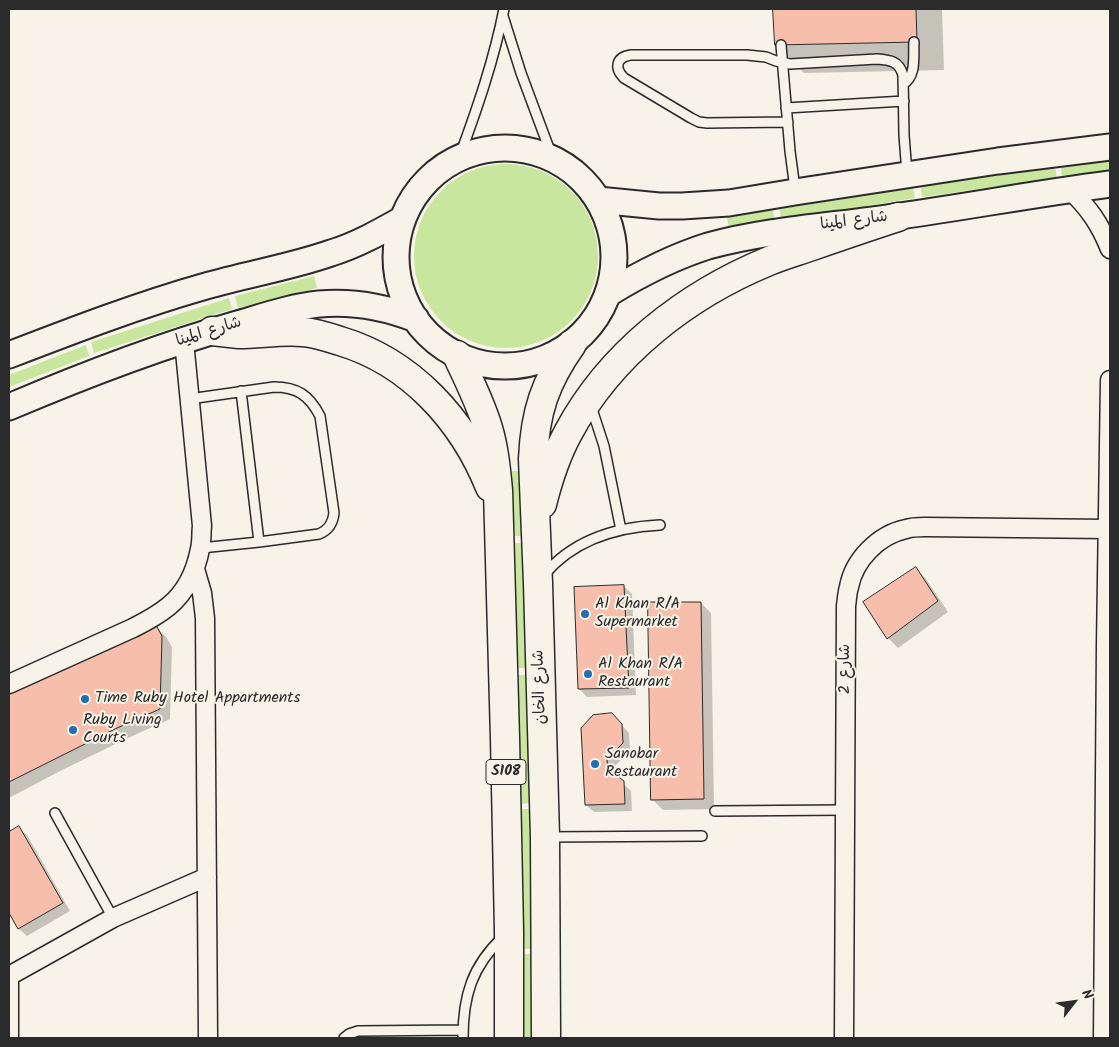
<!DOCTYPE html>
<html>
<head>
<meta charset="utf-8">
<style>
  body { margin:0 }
  #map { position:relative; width:1119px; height:1047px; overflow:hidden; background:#f7f3e8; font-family:Kalam,sans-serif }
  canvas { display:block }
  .frame { position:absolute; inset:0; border:10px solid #2b2b2b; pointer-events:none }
  .north { position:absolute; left:1049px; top:977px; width:50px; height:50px; -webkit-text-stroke:4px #f7f3e8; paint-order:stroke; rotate:60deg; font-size:14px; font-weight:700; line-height:20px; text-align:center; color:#2b2b2b }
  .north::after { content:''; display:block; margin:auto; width:18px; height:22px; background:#2b2b2b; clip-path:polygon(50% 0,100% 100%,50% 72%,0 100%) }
</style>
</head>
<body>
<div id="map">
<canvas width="1119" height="1047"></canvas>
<div class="frame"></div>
<div class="north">N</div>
</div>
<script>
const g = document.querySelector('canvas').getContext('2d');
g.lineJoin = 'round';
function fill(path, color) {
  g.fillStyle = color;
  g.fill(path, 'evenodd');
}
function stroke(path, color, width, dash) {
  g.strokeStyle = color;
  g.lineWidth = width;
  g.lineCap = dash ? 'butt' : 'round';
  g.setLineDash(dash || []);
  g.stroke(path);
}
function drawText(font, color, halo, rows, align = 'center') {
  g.font = font + ' Kalam,"Playpen Sans Arabic",sans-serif';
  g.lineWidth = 4;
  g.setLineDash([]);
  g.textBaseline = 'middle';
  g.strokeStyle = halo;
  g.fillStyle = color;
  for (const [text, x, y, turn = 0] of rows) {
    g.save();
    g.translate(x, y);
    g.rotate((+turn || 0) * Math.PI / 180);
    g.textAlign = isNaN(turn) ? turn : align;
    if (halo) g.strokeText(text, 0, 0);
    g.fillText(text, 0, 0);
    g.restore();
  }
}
fill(new Path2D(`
  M1110 161V172L1062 178 1061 167Z
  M414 256a92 92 0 1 1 184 0a92 92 0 1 1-184 0Z
  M1055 167 1057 178 922 197 921 186Z
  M913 188 915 198 781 220 780 209Z
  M773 210 775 221 729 229 727 217Z
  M314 276 317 288 238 308 235 296Z
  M229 298 232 309 94 353 91 342Z
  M86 345 89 356 9 387V375Z
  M509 471H520L522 536H511Z
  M511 543H523L527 668H516Z
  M516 675H527L531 803 520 804Z
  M520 809H532V949H521Z
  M521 954H533L534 1038H522Z`), '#c8e69e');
fill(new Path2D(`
  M775 9H942L944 70 804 73 776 45Z
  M916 568 926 579 948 612 898 648 888 638Z
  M624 586 632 594 636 695 587 697 579 689Z
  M701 603 711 613 714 809 663 810 652 799Z
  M156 627 166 637 172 647 170 719 128 738 60 771 9 798V691Z
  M611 714 629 733 630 751 614 767 615 776 631 791 632 811 594 812 586 805Z
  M19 828 27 835 70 911 27 936 19 929 9 911V834Z`), '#0003');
const building = new Path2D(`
  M773 9H916L917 42 775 45Z
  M916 567 938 601 887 639 863 602Z
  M624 585 629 688 578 689 574 587Z
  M648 602H701L704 799 651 800Z
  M156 625 162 636 160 709 117 728 9 782V689Z
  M612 713 622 724 623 743 607 759 608 769 624 781 625 804 585 805 581 728 593 715Z
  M19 826 63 903 18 929 9 913V832Z`);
fill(building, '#f6beab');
stroke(building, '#2b2b2b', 1);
const lane = new Path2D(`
  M503 16 521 73 553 159
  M781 45 790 151 795 189
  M903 84C917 76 913 56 914 42
  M786 108 904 101
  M788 122 707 123 699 122 691 118 624 78C614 68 616 57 631 55H747L766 57 776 61 790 64 877 59C890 60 899 61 903 75L904 135 907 174
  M459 158C477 109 494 60 504 9
  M241 391 259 542
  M189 399 274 387C297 387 309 395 320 416L334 513C333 523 329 530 319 534L259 542 201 548
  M591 406 604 446 621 530
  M544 575C573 540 617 527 660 525
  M715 811 845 810
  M55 813 113 918
  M547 837 702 836
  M344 1038 349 1034 358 1031 463 1030
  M463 1038C463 996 472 966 503 937`);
const street = new Path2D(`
  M1069 189C1089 208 1100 224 1110 249
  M195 569 202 593 205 618 208 1038
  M9 684 133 628C145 622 158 615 169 606 186 592 196 570 200 549 202 541 201 533 202 526L184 341
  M9 1038V976L113 918 207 877
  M844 1038 846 606C847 600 847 593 849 587 854 560 878 535 906 529 912 527 919 527 925 527L1107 529
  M1103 1038 1106 645 1110 380`);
const secondary = new Path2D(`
  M396 257a109 109 0 1 1 218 0a109 109 0 1 1-218 0Z
  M598 200 659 206H682L729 203 795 192 998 161 1110 147
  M609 293C640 274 673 257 708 246 770 229 836 226 900 216 970 206 1040 193 1110 184
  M9 355C74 330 139 305 206 286 248 274 291 267 331 253 357 245 380 232 403 219
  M9 407C82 376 157 347 234 325 262 317 290 307 319 304 352 301 385 307 416 319`);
const primary = new Path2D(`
  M212 331C221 332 230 333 239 334 260 334 282 330 303 332 316 333 328 337 340 341 411 362 463 420 490 487
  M457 355C468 378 480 402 488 428 494 448 496 469 498 490L505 738 509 931V1038
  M542 504C548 480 556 455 568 433 610 354 686 295 769 261 783 255 798 251 812 246 841 236 870 226 898 217
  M546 1038 545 837 538 583 533 459C535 412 545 382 572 344`);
stroke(lane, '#2b2b2b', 12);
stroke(street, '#2b2b2b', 21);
stroke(secondary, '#2b2b2b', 29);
stroke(primary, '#2b2b2b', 31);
stroke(lane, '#f7f3e8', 9);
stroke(street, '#f7f3e8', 18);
stroke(secondary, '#f7f3e8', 25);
stroke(primary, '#f7f3e8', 28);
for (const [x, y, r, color] of [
  [585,614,5,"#1f6fb2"],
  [588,674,5,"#1f6fb2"],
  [85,699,5,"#1f6fb2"],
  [73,730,5,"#1f6fb2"],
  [595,764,5,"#1f6fb2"]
]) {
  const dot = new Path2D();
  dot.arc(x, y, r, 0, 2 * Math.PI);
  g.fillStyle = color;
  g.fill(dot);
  stroke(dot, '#f7f3e8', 2);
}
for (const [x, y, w] of [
  [506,772,40]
]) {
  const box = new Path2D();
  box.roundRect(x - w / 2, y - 12.5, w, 25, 4);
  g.fillStyle = '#f7f3e8';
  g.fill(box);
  stroke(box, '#2b2b2b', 1);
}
drawText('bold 15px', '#2b2b2b', null, [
  ["S108",506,772]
]);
drawText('16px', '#2b2b2b', '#f7f3e8', [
  ["شارع المينا",854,222,-7],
  ["شارع المينا",209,333,-17],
  ["شارع 2",846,669,-90],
  ["شارع الخان",541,687,-92]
]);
drawText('16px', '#2b2b2b', '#f7f3e8', [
  ["Al Khan R/A",595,605],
  ["Supermarket",595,623],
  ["Al Khan R/A",598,665],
  ["Restaurant",598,683],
  ["Time Ruby Hotel Appartments",95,699],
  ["Ruby Living",83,721],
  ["Courts",83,739],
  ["Sanobar",605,755],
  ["Restaurant",605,773]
], 'left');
</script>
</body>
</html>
